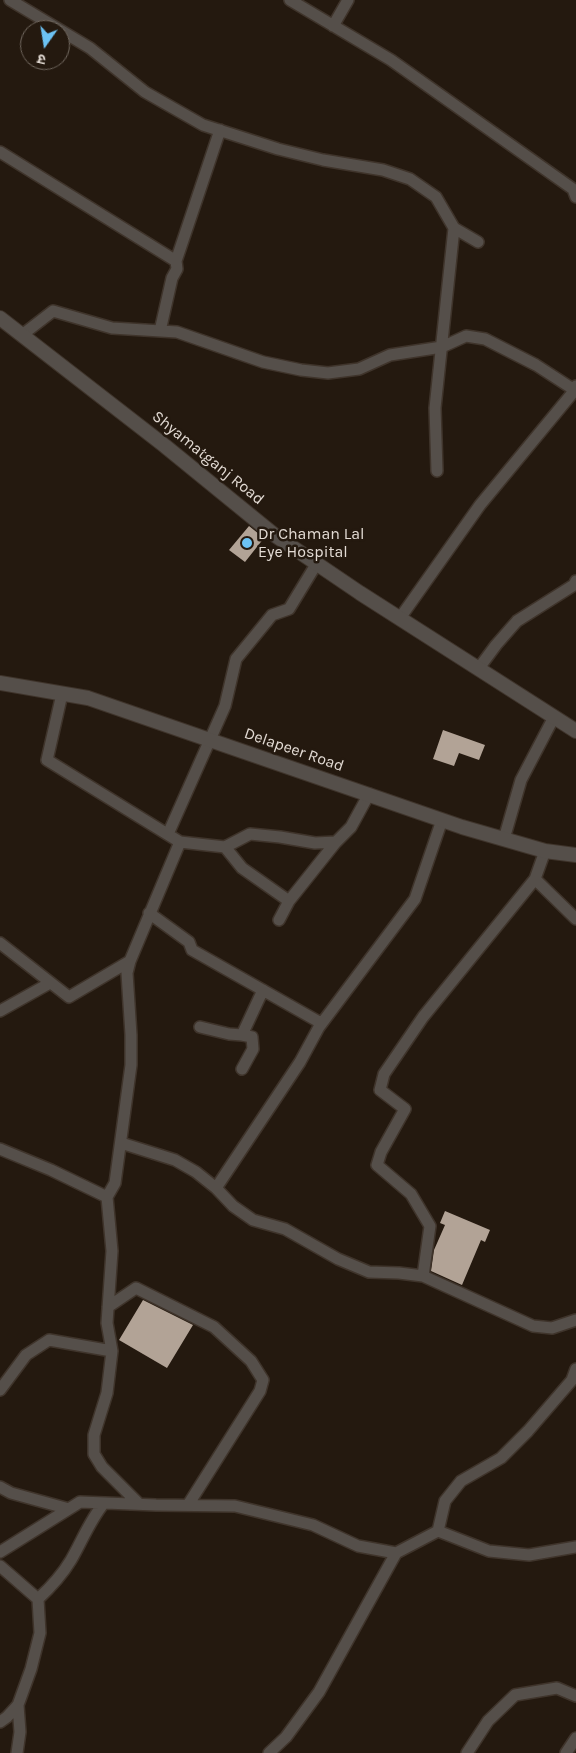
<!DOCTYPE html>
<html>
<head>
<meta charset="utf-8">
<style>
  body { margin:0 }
  #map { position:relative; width:576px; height:1753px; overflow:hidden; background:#24190f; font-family:Karla,"Noto Sans Devanagari",sans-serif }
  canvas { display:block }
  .north { position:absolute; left:20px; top:20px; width:50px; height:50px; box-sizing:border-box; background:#24190f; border:1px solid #70675e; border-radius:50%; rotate:193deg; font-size:14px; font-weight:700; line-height:20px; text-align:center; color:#e3dbd4 }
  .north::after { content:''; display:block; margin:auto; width:18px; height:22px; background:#6cc2f3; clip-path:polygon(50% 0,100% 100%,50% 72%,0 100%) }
</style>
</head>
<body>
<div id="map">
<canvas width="576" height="1753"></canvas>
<div class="north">उ</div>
</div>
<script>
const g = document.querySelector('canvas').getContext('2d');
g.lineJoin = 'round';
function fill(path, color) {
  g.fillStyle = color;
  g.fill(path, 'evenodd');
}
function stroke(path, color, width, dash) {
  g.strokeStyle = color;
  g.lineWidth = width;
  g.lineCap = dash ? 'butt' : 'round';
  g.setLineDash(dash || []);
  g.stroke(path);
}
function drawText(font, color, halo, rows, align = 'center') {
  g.font = font + ' Karla,sans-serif';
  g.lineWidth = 5;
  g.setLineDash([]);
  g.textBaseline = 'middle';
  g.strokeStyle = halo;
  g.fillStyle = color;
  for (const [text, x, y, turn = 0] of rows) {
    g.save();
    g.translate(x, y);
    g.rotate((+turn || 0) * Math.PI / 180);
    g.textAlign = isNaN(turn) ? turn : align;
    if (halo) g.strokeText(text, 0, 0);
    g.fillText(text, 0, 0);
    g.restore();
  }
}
fill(new Path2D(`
  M249 526 264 538 245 562 229 550Z
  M443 730 485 745 479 760 459 753 454 766 433 759Z
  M445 1211 490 1230 485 1242 481 1240 462 1285 431 1271 434 1250 445 1225 440 1223Z
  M143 1300 193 1325 167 1368 119 1340Z`), '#b2a396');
const minor = new Path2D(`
  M10 0 90 48 145 92 203 125 278 149 323 160 383 170 410 179 436 197 454 228 478 242
  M290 0 391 60 573 189 576 197
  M333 26 348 0
  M0 152 176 261
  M160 331 172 278 177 269 176 261 220 130
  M22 335 53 311 112 328 177 332 263 362 301 370 328 373 359 369 390 355 442 347 466 336 485 339 536 365 576 391
  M437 471 435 408 454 228
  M400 618 480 505 575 390 576 386
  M479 668 496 645 517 621 574 585 576 581
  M62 694 47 760 180 842 225 847
  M168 834 225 706 236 659 272 615 289 609 317 563
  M504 839 521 780 554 717
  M535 879 576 919
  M289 901 242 868 225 847 250 834 280 837 315 843 336 842 351 827 369 794
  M149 913 189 942 192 950 321 1023
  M279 920 289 901 336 842
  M0 943 69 997 130 961
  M0 1011 50 983
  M200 1027 229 1034 242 1035 263 990
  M242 1035 252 1037 253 1049 242 1069
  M121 1143 175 1160 196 1172 216 1188 233 1206 253 1220 285 1229 338 1259 369 1272 399 1273 423 1276 533 1326 552 1328 576 1320
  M0 1149 51 1170 107 1197
  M216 1188 300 1062 319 1027 415 899 442 820
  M423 1276 430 1226 411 1194 377 1165 381 1152 405 1109 380 1090 384 1074 423 1017 535 879 545 851
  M108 1307 136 1288 214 1327 251 1361 263 1380 260 1391 188 1505
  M0 1390 26 1355 49 1340 112 1351
  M0 1487 11 1493 69 1509
  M139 1504 102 1467 94 1454V1435L107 1393 112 1351 107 1323 112 1251 107 1197 115 1183 131 1065V1035L127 973 130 961 180 842
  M438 1531 445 1501 461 1481 501 1458 528 1431 572 1380 576 1369
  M0 1552 80 1502 156 1505 235 1506 313 1525 358 1546 396 1553
  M0 1566 38 1599 40 1633 31 1669 18 1705 7 1717 0 1722
  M38 1599C51 1587 62 1575 71 1560 82 1541 90 1520 104 1503
  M17 1753 20 1732 18 1705
  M269 1753 286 1737 319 1692 396 1553 438 1531 489 1551 529 1555 576 1547
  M467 1753 488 1721 515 1695 557 1688 576 1696
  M566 1753 576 1738`);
const tertiary = new Path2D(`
  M0 318 165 446 273 534 360 593 576 731
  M0 683 88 698 462 827 545 851 576 855`);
stroke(minor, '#3f342b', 14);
stroke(tertiary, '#3f342b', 16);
stroke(minor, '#554f4a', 11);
stroke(tertiary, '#554f4a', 14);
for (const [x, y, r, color] of [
  [247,543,6,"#6cc2f3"]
]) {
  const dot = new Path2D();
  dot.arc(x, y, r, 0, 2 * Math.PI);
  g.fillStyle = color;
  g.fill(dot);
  stroke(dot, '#24190f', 2);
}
drawText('16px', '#e3dbd4', '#24190f', [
  ["Shyamatganj Road",208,458,39],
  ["Delapeer Road",294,750,19]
]);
drawText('16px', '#e3dbd4', '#24190f', [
  ["Dr Chaman Lal",258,534],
  ["Eye Hospital",258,552]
], 'left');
</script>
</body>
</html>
